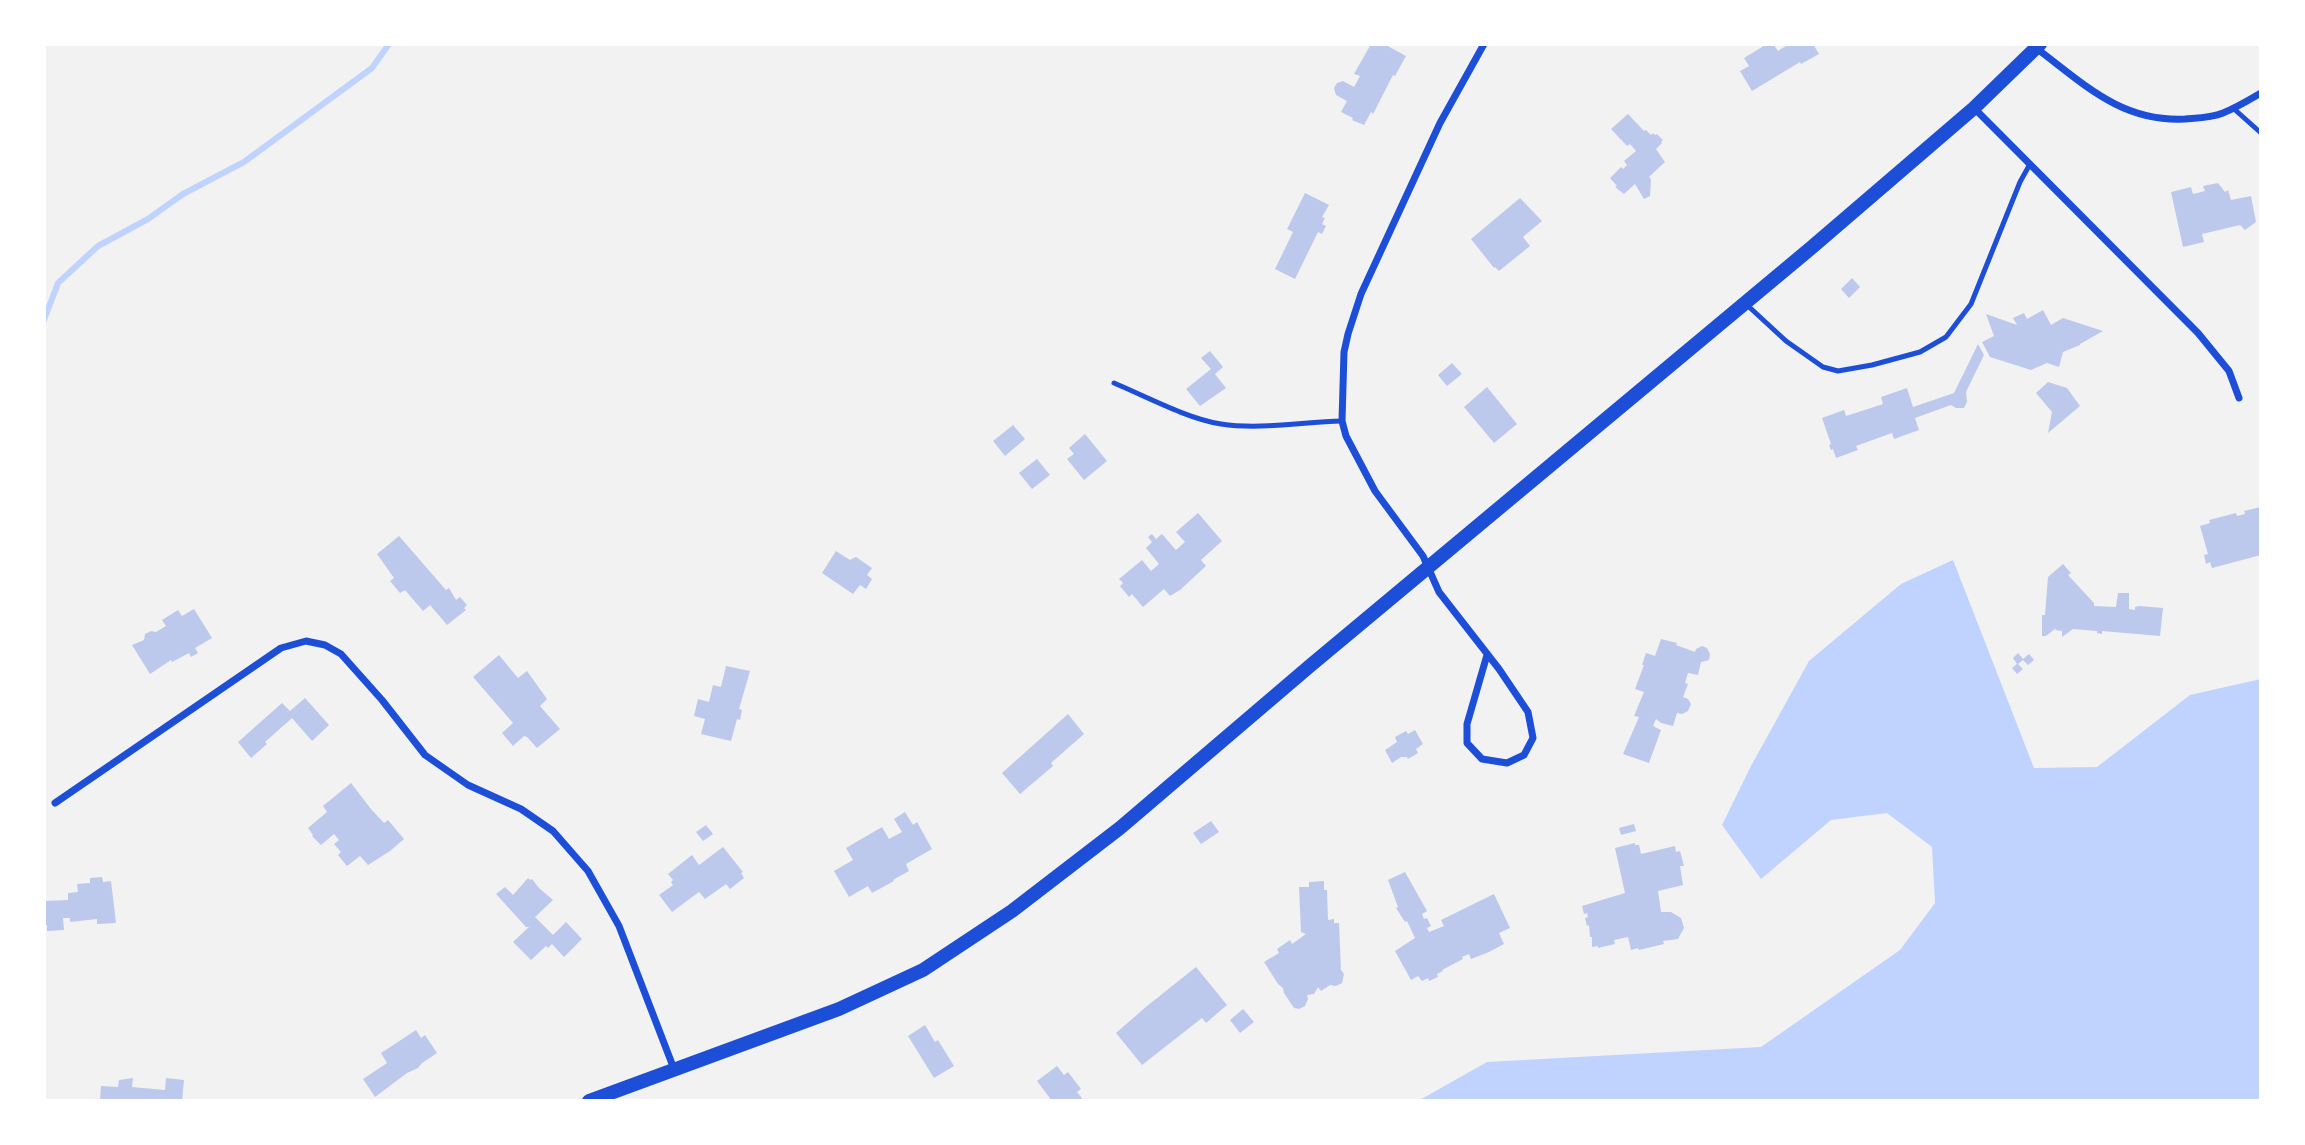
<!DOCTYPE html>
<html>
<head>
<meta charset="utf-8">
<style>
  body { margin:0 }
  #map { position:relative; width:2305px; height:1145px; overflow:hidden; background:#f2f2f2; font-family:"Open Sans",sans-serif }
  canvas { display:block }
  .frame { position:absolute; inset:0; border:46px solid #fff; pointer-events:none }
</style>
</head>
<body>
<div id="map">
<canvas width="2305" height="1145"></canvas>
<div class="frame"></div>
</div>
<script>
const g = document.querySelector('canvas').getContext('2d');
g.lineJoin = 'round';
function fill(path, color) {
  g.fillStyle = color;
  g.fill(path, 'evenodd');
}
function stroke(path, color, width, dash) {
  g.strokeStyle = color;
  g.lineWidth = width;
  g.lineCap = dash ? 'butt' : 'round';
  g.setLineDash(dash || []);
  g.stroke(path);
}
fill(new Path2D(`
  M1953 560 2034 768 2097 767 2190 695 2261 679V1101H1418L1487 1062 1761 1047 1900 950 1935 903 1932 847 1887 813 1831 820 1761 879 1722 825 1751 766 1809 661 1901 584Z`), '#bfd3fe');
stroke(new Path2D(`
  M44 320 58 283 98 246 148 219 183 194 244 162 372 68 389 44`), '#bfd3fe', 6);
fill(new Path2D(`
  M1371 44H1384L1406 56 1395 76 1393 75 1373 114 1371 112 1364 125 1352 120 1353 118 1341 112 1347 101 1336 95 1334 88 1337 83 1343 81 1354 87 1360 76 1354 74Z
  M1767 44H1773L1778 51 1789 44H1813L1819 54 1801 64 1800 62 1752 91 1740 71 1749 66 1744 58Z
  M1628 114 1644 131 1646 130 1651 135 1653 133 1655 135 1657 134 1663 140 1661 142 1662 143 1656 149 1665 162 1649 177 1651 179 1650 196 1644 199 1635 184 1624 194 1615 187 1617 186 1610 178 1621 167 1623 169 1627 165 1624 161 1636 151 1630 144 1627 146 1611 129Z
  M2218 183 2225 192 2228 190 2231 200 2251 196 2256 222 2245 230 2240 225 2202 234 2204 242 2183 247 2171 192 2191 187 2193 194 2205 191 2203 186Z
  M1305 193 1329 205 1322 217 1325 218 1322 224 1326 226 1322 234 1318 232 1295 279 1275 269 1293 232 1287 229Z
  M1520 198 1542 221 1523 237 1530 246 1499 271 1495 267 1494 268 1471 239Z
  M1852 278 1860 287 1849 298 1841 289Z
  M2043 310 2051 325 2063 318 2103 331 2080 344V345L2063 352 2059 367 2047 363 2031 370 1990 357 1982 342 1994 336 1986 314 2017 325 2013 318 2024 313 2027 319Z
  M1978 344 1984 355 1966 392 1967 402 1964 408H1956L1951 405 1915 418 1919 430 1894 439 1892 433 1856 446 1858 450 1836 458 1833 449 1831 450 1829 445 1831 444 1822 418 1844 410 1846 416 1877 406 1883 404 1881 397 1907 388 1913 407 1954 393Z
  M1210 351 1223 367 1215 374 1226 388 1200 406 1186 389 1211 369 1201 358Z
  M1452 363 1462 374 1447 386 1438 375Z
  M2048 382 2067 388 2080 406 2048 433 2052 412 2036 393Z
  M1487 387 1517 424 1494 443 1464 407Z
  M1013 425 1025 439 1005 456 993 441Z
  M1085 434 1107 461 1084 480 1067 459 1074 454 1069 448Z
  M1037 459 1050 475 1032 489 1019 473Z
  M2261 507V555L2212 568 2210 562 2206 564 2204 555 2208 554 2200 526 2210 523 2209 520 2236 513 2237 516 2245 514 2244 511Z
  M1198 513 1222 541 1201 560 1206 566 1180 590 1170 596 1164 589 1143 607 1132 594 1129 597 1120 586 1123 583 1119 579 1142 560 1151 571 1159 564 1146 548 1152 542 1148 537 1152 534 1156 539 1162 534 1176 550 1185 542 1176 532Z
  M399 536 446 590 449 588 456 600 460 597 467 605 464 608 466 610 447 625 430 605 423 611 405 590 400 593 390 581 394 578 377 554Z
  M836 551 850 560 856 557 872 568 867 575 872 579 866 589 860 585 853 594 822 573Z
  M2063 564 2071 573 2068 575 2094 603V606L2116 607 2118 593H2129V609L2135 610V607L2139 606 2163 608 2160 636 2102 631V634L2097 633V631L2073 629 2062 637V631L2055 630 2056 628 2046 636H2042V615H2045L2048 577Z
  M194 609 212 638 195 648 198 653 191 657 189 653 172 662 171 660 150 674 132 645 144 640 145 634 151 631 156 632 166 626 162 620 178 610 182 616Z
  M1661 639 1677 643 1676 645 1695 652 1696 649 1702 646 1707 648 1710 654 1709 660 1701 662 1698 675 1688 673 1685 683 1688 684 1683 697 1688 699 1691 704 1688 711 1682 714 1677 713 1673 726 1661 723 1656 719 1653 726 1661 730 1649 763 1623 754 1639 717 1634 716 1644 692 1635 689 1644 665H1642L1646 653 1655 656Z
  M2018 653 2023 659 2029 654 2034 660 2028 665 2023 660 2018 664 2023 669 2017 674 2012 668 2017 664 2013 658Z
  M499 655 518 678 527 671 547 699 540 706 560 729 537 748 527 737 524 736 513 746 502 733 513 723 473 677Z
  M726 666 750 671 739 709 742 710 740 720 737 719 731 741 701 734 705 719 694 716 698 699 709 702 713 685 721 687Z
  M305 698 329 725 312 741 292 718 265 742 267 744 251 758 238 742 282 703 290 711Z
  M1068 714 1084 734 1051 763 1053 766 1020 794 1002 773Z
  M1415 730 1423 744 1416 749 1418 753 1408 759 1407 757H1401L1392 763 1385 750 1397 742 1395 737 1406 731 1408 734Z
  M351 783 371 809 384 823 388 820 404 839 390 851 368 865 360 856 347 866 338 855 341 852 334 844 339 840 334 834 321 845 312 836 313 835 308 828 327 812 323 806Z
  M905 812 913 825 917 822 932 849 906 864 909 871 893 880 894 881 872 893 868 886 849 897 834 871 853 860 846 848 882 827 889 839 902 832 894 819Z
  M1211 821 1219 832 1201 844 1193 833Z
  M1634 824 1636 831 1621 835 1619 828Z
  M706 825 713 834 703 841 696 832Z
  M1635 843V845H1639L1641 854 1675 846 1676 852 1680 851 1684 866H1680L1683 885 1658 891 1661 912H1671L1681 918 1684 928 1678 939 1663 941 1664 944 1639 950 1638 948 1631 950 1628 937 1614 940 1615 944 1598 948V946L1592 947V937H1590L1589 925 1587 926 1585 918 1588 917 1587 913 1584 914 1582 906 1625 893 1615 848Z
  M723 847 743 872 741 873 744 878 730 889 726 884 705 899 699 892 672 912 659 895 673 885 671 882 673 880 668 874 692 855 699 865Z
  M1405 872 1427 911 1422 914 1424 919 1427 918 1431 926 1427 928 1429 932 1444 926 1441 920 1494 894 1510 928 1499 933 1504 944 1489 952 1471 959 1469 954 1462 957 1463 959 1442 970 1443 971 1437 974 1438 977 1429 981 1428 978 1422 981 1418 976 1411 980 1395 951 1415 938 1407 921 1405 922 1396 908 1398 907 1388 880Z
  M102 877 103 882 111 881 116 923 97 924V919L70 922V918H63L64 930 47 931V925L44 926V901L68 900V893L78 892 77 884 90 883V878Z
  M528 878 530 880 532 879 539 888 553 900 535 917 553 935 566 922 582 939 564 957 552 944 548 948 546 946 531 960 513 942 529 927H526L496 894 505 887 513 895Z
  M1324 881V890H1327L1328 920 1334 919V923H1339L1341 970 1344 974 1342 983 1336 986 1330 985 1321 991 1318 987 1314 994 1307 995 1308 999 1305 1006 1299 1009 1294 1008 1284 993 1283 988 1278 984 1264 962 1279 953 1277 949 1290 940 1292 944 1306 934 1301 932 1299 887H1309V882Z
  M1196 967 1227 1005 1206 1023 1202 1018 1142 1065 1116 1033 1147 1006Z
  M1243 1009 1254 1022 1240 1033 1230 1020Z
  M925 1025 935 1042 938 1040 954 1066 934 1078 908 1036Z
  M416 1030 421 1038 425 1035 437 1053 422 1063 418 1068 407 1073 375 1097 363 1079 387 1063 381 1053Z
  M1057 1066 1064 1075 1068 1072 1081 1089 1077 1092 1084 1101H1052L1037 1081Z
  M133 1078 132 1087 165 1090 166 1078 184 1080 182 1101H100L101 1086 118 1087 119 1080Z`), '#bdc9ec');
stroke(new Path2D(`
  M2233 108 2261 133
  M1747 305 1786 341 1823 367 1838 371 1872 365 1920 352 1946 337 1971 304 2020 182 2030 164
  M1114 383C1145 396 1188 419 1221 424 1260 430 1302 422 1342 421`), '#1d4ed8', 5);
stroke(new Path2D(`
  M1484 44 1440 123 1361 294 1348 334 1344 352 1342 421 1346 436 1375 491 1423 556 1439 592 1499 669 1528 712 1533 738 1524 755 1507 763 1482 759 1467 743V724L1487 655
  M2036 48C2084 84 2121 122 2185 119 2197 118 2211 118 2223 113 2236 108 2249 100 2261 93
  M1974 108 2198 333 2229 371 2239 398
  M55 803 281 648 306 641 325 645 341 654 382 700 425 755 468 785 521 809 553 831 588 871 619 926 674 1069`), '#1d4ed8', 7);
stroke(new Path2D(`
  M589 1101 839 1009 923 970 1012 911 1120 828 1311 665 1811 248 1974 108 2040 44`), '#1d4ed8', 14);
</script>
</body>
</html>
